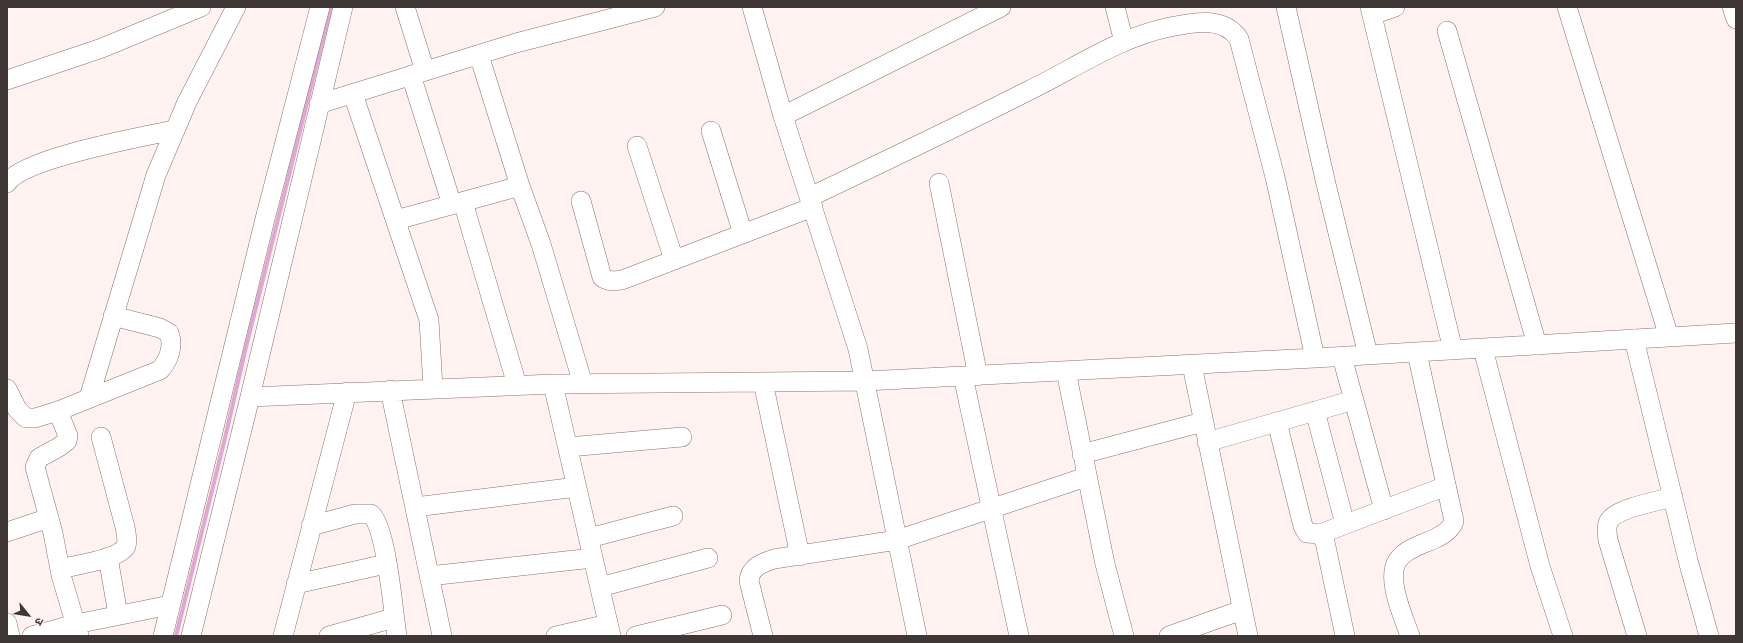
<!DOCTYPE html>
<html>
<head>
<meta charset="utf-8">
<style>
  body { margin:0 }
  #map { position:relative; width:1743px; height:643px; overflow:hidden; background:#fff2f0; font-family:"Varela Round","Noto Sans Devanagari",sans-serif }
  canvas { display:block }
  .frame { position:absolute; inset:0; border:8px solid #3f3736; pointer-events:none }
  .north { position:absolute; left:8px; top:595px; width:40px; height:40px; -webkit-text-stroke:3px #fff2f0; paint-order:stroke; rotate:120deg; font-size:11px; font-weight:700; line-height:16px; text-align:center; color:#3f3736 }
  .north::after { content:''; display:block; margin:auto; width:14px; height:18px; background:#3f3736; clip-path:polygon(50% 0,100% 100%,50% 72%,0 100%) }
</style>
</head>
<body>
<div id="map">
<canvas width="1743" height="643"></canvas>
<div class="frame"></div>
<div class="north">उ</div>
</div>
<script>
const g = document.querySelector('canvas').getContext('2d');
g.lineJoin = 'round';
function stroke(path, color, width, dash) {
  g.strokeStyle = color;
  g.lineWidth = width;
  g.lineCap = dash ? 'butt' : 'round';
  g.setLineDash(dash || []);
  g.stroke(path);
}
stroke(new Path2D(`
  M176 636 225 438 246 347 331 7`), '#e0a7d2', 4);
const minor = new Path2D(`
  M405 7 425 71
  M752 7 783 116 858 349 917 636
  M1115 7 1124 42
  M1286 7 1326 184 1368 355
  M1370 7 1453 350
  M1567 7 1669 337
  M1732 7 1736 19
  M1372 15 1395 7
  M1447 31 1537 345
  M479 55 520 186 541 244 583 384
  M411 75 452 205
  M7 80 102 48 201 7
  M353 94 429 320 433 388
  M319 104 516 43 655 7
  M783 116 1001 7
  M711 131 743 234
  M637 146 674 260
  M7 183C23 158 142 137 174 130
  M939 183 978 376
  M810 197C883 162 957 127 1030 90 1075 68 1120 37 1170 27 1194 22 1224 16 1239 39L1275 177 1315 358
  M581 201 602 277C608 282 614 281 622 280L813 207
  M463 202 517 385
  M396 220 520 186
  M1634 339 1689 564 1709 636
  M1483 349 1540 566 1563 636
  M1342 357 1384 510
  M1192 365 1248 636
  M1066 371 1105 564 1124 636
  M963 376 1019 636
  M763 382 800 556
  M553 384 611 636
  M7 389 17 409 26 418H35L58 411 160 370C169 360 174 346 169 333L160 328 113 316
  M390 390 442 636
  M250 397 553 384 865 381 1315 358 1736 333
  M89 398 156 175 187 102 236 7
  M58 411 68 436 67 441 59 447 39 458 35 467 53 533 61 575 79 636
  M1315 411 1345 524
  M1277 422 1303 526 1307 533 1320 534 1325 542 1345 636
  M1207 442 1354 400
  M568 447 682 437
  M1082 454 1203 422
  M415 507 577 487
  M311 526 355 514H371C387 529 393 611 397 636
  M7 532 49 518
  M1320 534 1446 486
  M589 538 673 516
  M108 557 118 615
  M60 569C74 565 119 560 126 546 128 540 126 533 125 527L101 437
  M429 576 593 558
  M296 584 386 564
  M600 587 708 558
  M7 623 10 636
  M32 636 76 624 170 605
  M163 636 265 219 320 7
  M191 636 250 397 343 7
  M283 636 347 392
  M329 636 394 618
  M556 636 608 624
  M636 636 722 615
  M763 636 749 581C750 567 762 563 774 559L897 540 1086 477
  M1169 636 1242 610
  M1410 636C1404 618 1385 578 1398 560 1405 549 1423 544 1434 539 1443 535 1451 530 1454 521L1417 353
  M1637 636 1608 540C1607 534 1606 526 1609 521 1616 508 1659 501 1673 497`);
stroke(minor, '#857370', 20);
stroke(minor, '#fff', 19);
</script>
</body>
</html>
